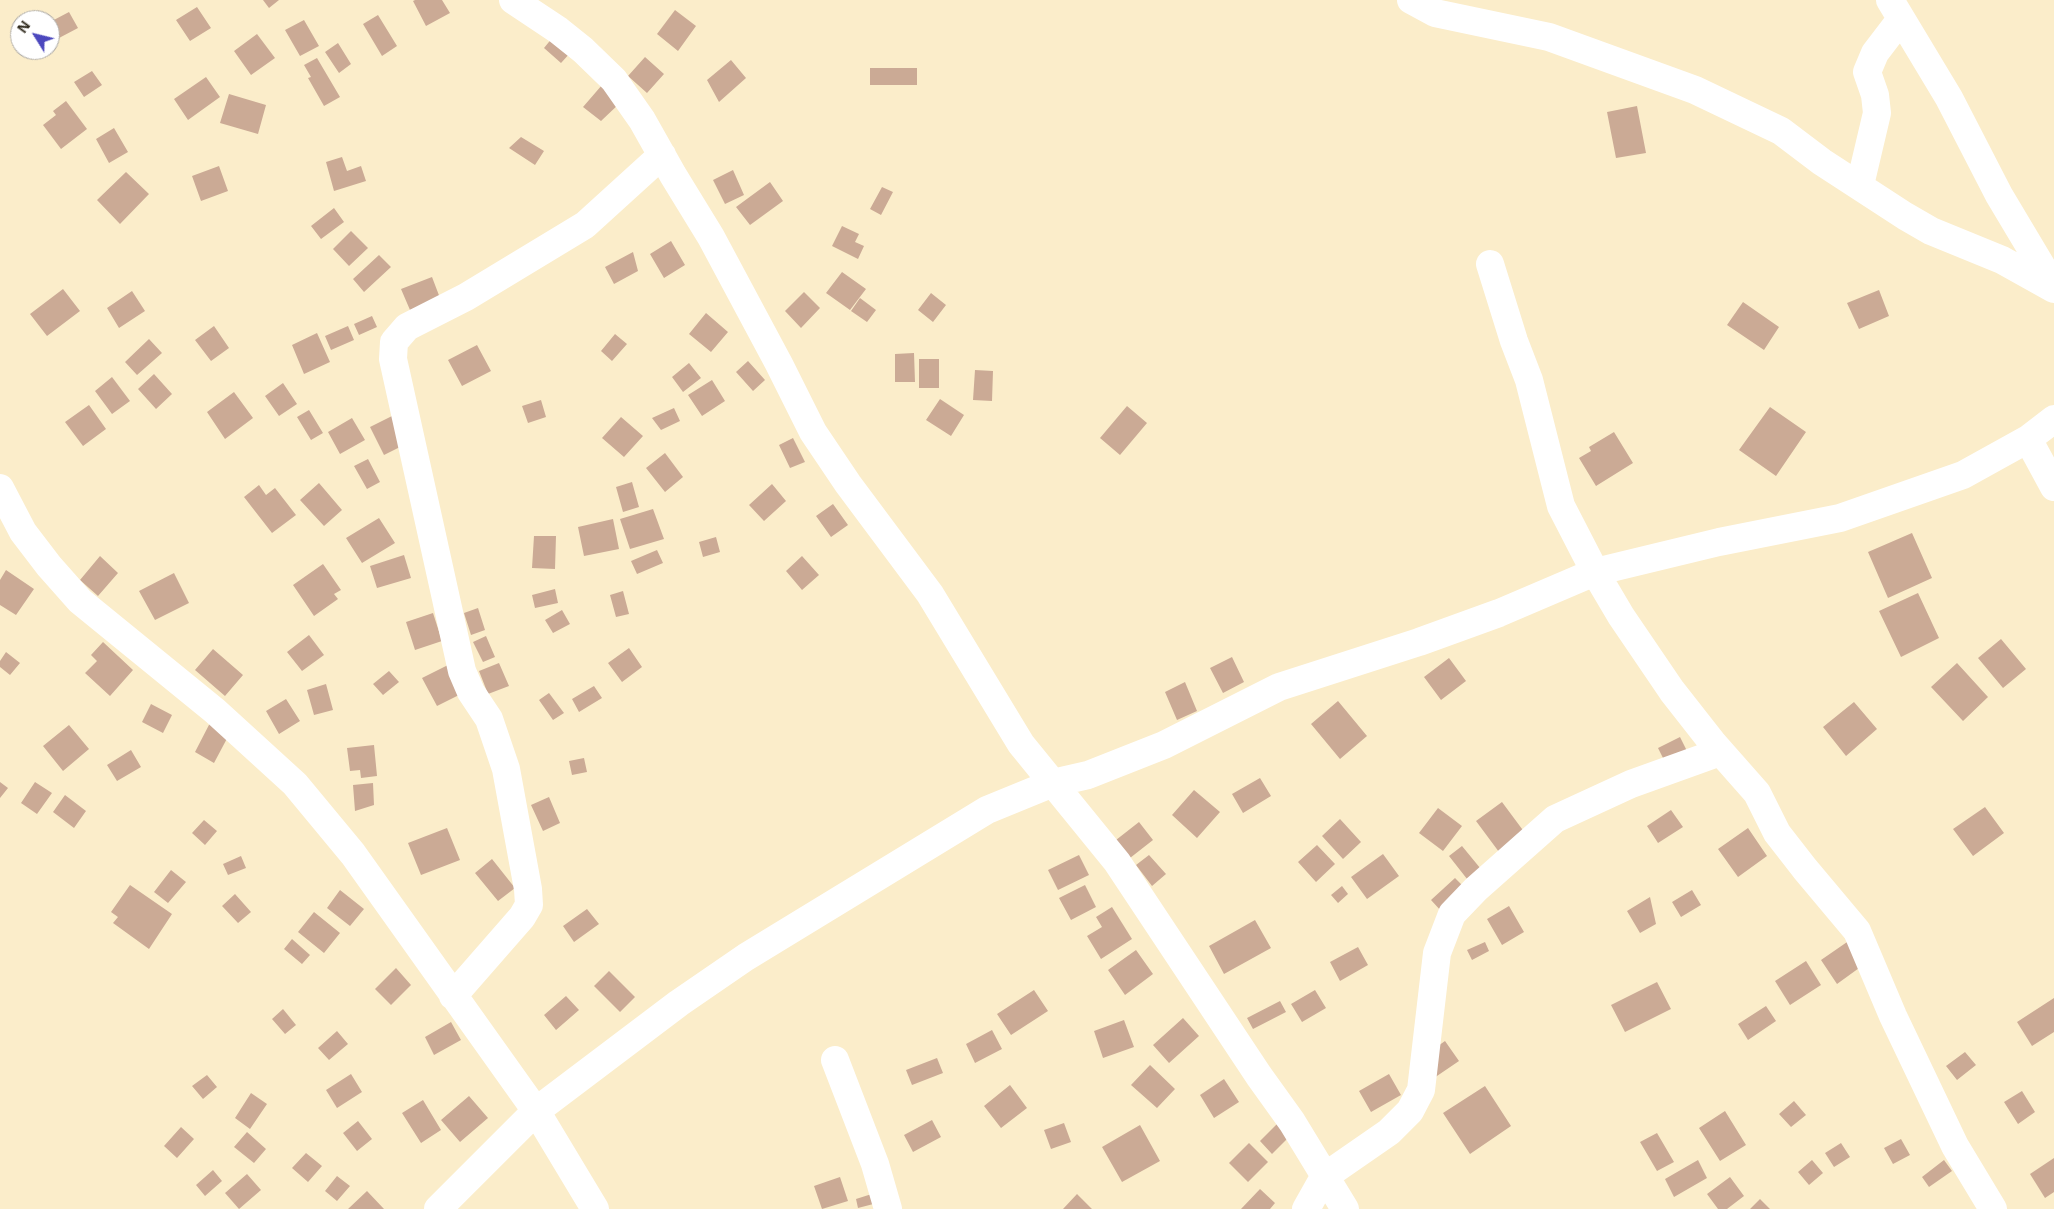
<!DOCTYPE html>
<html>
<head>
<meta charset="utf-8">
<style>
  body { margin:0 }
  #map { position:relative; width:2054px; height:1209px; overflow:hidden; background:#fbedca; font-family:"Open Sans",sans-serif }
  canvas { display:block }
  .north { position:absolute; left:10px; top:10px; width:50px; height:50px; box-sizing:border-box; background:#fff; border:1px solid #aca9a4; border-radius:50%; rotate:306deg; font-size:14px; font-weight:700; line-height:20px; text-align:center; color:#2f291c }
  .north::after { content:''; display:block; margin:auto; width:18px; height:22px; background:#4c48be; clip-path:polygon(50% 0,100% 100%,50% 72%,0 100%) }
</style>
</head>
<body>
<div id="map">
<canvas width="2054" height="1209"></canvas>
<div class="north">N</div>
</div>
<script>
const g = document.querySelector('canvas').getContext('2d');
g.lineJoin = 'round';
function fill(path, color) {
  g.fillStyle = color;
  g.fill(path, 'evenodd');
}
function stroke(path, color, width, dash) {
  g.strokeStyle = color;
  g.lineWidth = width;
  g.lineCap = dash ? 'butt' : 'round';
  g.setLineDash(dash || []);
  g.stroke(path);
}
fill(new Path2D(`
  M263 0H279L269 8Z
  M415 0H442L450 13 426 26 413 1Z
  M197 7 211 28 190 41 176 20Z
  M675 10 696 26 678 51 657 34Z
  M69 12 78 28 59 38 50 22Z
  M378 15 397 46 382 56 363 24Z
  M304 20 319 46 300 56 285 30Z
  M257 34 275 58 251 75 234 51Z
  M553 37 571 52 561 63 544 48Z
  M338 43 351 64 339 73 325 52Z
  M645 57 664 74 647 93 628 76Z
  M317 58 340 97 324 106 308 78 311 77 304 65Z
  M731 60 746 78 719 102 707 80Z
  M870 68H917V85H870Z
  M92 71 102 85 84 97 74 82Z
  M206 77 220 97 188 120 174 99Z
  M602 85 620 103 601 121 583 107Z
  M229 94 266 105 258 134 220 123Z
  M66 101 87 129 61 149 43 125 56 115 53 111Z
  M1637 106 1646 153 1616 158 1607 112Z
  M114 128 128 152 109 163 96 139Z
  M521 137 544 151 535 165 509 148Z
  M342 157 347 171 361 166 366 181 334 191 326 162Z
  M219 166 228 191 201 201 192 176Z
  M733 170 744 195 725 204 713 180Z
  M126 172 149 194 120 224 97 200Z
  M770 182 783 201 750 225 736 207Z
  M882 187 893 192 881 215 870 209Z
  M334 208 344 222 321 239 311 226Z
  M842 226 859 234 855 242 864 246 858 259 832 246Z
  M351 231 368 248 349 266 333 249Z
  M671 241 685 265 664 278 650 254Z
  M633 252 638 271 614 284 605 267Z
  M379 255 391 267 364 292 353 279Z
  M842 272 866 289 850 310 826 293Z
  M432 277 440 298 410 310 401 289Z
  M63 289 80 311 47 336 30 314Z
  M1879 290 1889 316 1859 329 1847 303Z
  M132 291 145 311 119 328 107 308Z
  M804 292 820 308 801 328 785 311Z
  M931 293 946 305 933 322 918 310Z
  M860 298 876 310 867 322 851 311Z
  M1743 302 1779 327 1764 350 1727 325Z
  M706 313 728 332 711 352 689 334Z
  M372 316 377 327 359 335 354 324Z
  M214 326 229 348 211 361 195 340Z
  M348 326 354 340 331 350 325 336Z
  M317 333 330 362 304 374 292 345Z
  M615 334 627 344 612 361 601 351Z
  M149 339 162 353 137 375 125 362Z
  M477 345 491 371 462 386 448 360Z
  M914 353 915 382H895V354Z
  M919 359H939V388H919Z
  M748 361 765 380 753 391 736 372Z
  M689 363 701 378 683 392 672 377Z
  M975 370 993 371 992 401 973 400Z
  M154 374 172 394 156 409 138 389Z
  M112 377 130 401 112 414 95 391Z
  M712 380 725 401 702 416 688 395Z
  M283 383 297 404 279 416 265 396Z
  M234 392 253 418 225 439 207 412Z
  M940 399 964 415 951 436 926 420Z
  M541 400 546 417 528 423 522 406Z
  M89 405 106 429 83 446 65 422Z
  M1127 406 1147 423 1120 455 1100 438Z
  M1770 407 1806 432 1776 476 1739 450Z
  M674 408 680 421 661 430 652 418Z
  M309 410 323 433 311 440 297 417Z
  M396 414 410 442 384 455 370 427Z
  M621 417 643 436 624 457 602 438Z
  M352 418 365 440 340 454 328 432Z
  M1614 432 1633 463 1596 486 1579 458 1591 451 1589 447Z
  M793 438 805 462 790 468 779 445Z
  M665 453 683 477 665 492 646 468Z
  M368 459 380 482 367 489 354 466Z
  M632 482 639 507 623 512 616 487Z
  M319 483 342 510 324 526 300 500Z
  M772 484 786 501 764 521 749 505Z
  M259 485 266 495 275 488 296 515 272 533 244 497Z
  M833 504 848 525 831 537 816 516Z
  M653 509 664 539 630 549 620 519Z
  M379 518 395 543 362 563 346 538Z
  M613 519 619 549 584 556 578 527Z
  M1912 533 1932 578 1888 598 1868 552Z
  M534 536H556L555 569 532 568Z
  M716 537 720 552 703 557 699 542Z
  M657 550 663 563 637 574 631 561Z
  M404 555 411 578 377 588 370 566Z
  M100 556 118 573 98 596 80 580Z
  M802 556 819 575 802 590 786 571Z
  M323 564 341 590 334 594 338 599 314 616 293 585Z
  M6 570 34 589 16 615 0 605V580Z
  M174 573 189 603 155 620 139 591Z
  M555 589 558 603 535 608 532 595Z
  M623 591 629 614 616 617 610 595Z
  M1918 593 1939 638 1901 657 1879 611Z
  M478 608 485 630 471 635 464 613Z
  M562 610 570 624 553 633 545 620Z
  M433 613 442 641 415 650 406 622Z
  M309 635 324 655 302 671 287 652Z
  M486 636 495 657 483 662 473 642Z
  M2001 639 2026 669 2003 688 1978 658Z
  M103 642 133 670 110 696 85 673 97 661 91 655Z
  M629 648 642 667 622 682 608 663Z
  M213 649 243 675 225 696 195 670Z
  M6 652 20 663 10 675 0 667V661Z
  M1232 657 1244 682 1223 693 1210 668Z
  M1449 658 1466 681 1441 700 1424 677Z
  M452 663 467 691 437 706 422 678Z
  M499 663 509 686 488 694 479 671Z
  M1957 663 1988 697 1963 721 1931 687Z
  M389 671 399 682 383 695 373 684Z
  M1185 682 1197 711 1177 720 1165 692Z
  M326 684 333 710 314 715 307 690Z
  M594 686 602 698 579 712 572 699Z
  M549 693 564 713 553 720 539 700Z
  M286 699 300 721 279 734 266 711Z
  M1338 701 1367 736 1340 759 1311 724Z
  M1854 702 1877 729 1846 756 1823 727Z
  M151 704 172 715 163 733 142 722Z
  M211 721 231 731 214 763 195 752Z
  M69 725 89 749 63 771 43 746Z
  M1680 737 1688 753 1666 764 1658 748Z
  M374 745 377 776 361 778 360 770 350 771 347 748Z
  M131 750 141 767 117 781 107 765Z
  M584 758 587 772 572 775 569 761Z
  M1260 778 1271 796 1243 813 1232 794Z
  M0 782 8 788 0 798Z
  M35 782 52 793 37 814 21 803Z
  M373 783 374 805 355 811 353 785Z
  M1194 790 1220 812 1197 838 1172 815Z
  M65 795 86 811 74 828 53 812Z
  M549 797 560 823 543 831 531 805Z
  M1502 802 1525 833 1499 852 1476 821Z
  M1985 807 2004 833 1973 856 1953 829Z
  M1438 808 1462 826 1443 851 1419 833Z
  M1671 810 1683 827 1658 843 1647 826Z
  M1340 819 1361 842 1343 859 1322 836Z
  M204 820 217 831 205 845 192 833Z
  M1139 822 1153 840 1130 858 1116 840Z
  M447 828 460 860 421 875 408 843Z
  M1748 828 1767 856 1738 877 1718 849Z
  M1317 845 1335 864 1316 882 1298 862Z
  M1462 846 1485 874 1471 884 1449 856Z
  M1383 854 1399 876 1367 899 1351 877Z
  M1079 855 1089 875 1058 890 1048 870Z
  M1149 855 1166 874 1152 886 1136 865Z
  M241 856 246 868 228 875 223 864Z
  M492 859 515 888 498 901 475 873Z
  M171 870 186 882 168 903 154 892Z
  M1455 878 1466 889 1442 912 1431 900Z
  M130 885 172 914 149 949 113 923 118 917 111 912Z
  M1085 885 1096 907 1071 920 1059 898Z
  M1342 886 1348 894 1338 903 1331 895Z
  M340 890 364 909 350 926 327 908Z
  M1692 890 1701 905 1681 917 1672 902Z
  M235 894 251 912 238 923 222 906Z
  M1650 897 1656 924 1640 933 1627 911Z
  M1509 906 1524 932 1502 945 1487 919Z
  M1112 907 1132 939 1101 959 1087 936 1102 927 1096 917Z
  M587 909 599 924 574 942 563 926Z
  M314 912 340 933 324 953 298 932Z
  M1255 920 1271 948 1224 974 1209 946Z
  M292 939 310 955 302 964 284 949Z
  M1850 940 1866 963 1837 984 1821 960Z
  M1485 942 1489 951 1472 960 1467 950Z
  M1358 947 1368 965 1340 981 1330 962Z
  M1136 950 1153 974 1125 995 1108 970Z
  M1806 961 1821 985 1790 1005 1775 981Z
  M396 968 411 985 391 1005 375 989Z
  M609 971 635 997 620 1012 594 986Z
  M1657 982 1671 1009 1625 1032 1611 1005Z
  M1034 990 1048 1011 1011 1035 997 1014Z
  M1315 990 1326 1008 1302 1022 1291 1004Z
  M566 996 579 1010 556 1030 544 1015Z
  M2054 998V1032L2032 1046 2017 1022Z
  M1280 1001 1286 1012 1253 1029 1247 1018Z
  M1766 1006 1776 1021 1748 1040 1738 1024Z
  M283 1009 296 1025 285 1034 272 1019Z
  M1183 1018 1199 1036 1169 1063 1153 1045Z
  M1124 1020 1134 1047 1103 1058 1094 1031Z
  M451 1022 461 1040 434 1055 425 1037Z
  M992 1030 1002 1049 975 1063 966 1044Z
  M337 1031 348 1044 329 1060 318 1048Z
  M1445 1041 1459 1061 1434 1078 1421 1058Z
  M1965 1052 1976 1065 1957 1080 1946 1066Z
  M937 1058 943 1073 912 1085 906 1070Z
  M1150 1065 1175 1089 1157 1108 1131 1085Z
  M351 1074 362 1092 337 1108 326 1090Z
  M1389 1074 1401 1095 1371 1112 1359 1091Z
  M207 1075 217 1087 203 1099 192 1086Z
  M1224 1079 1239 1102 1214 1118 1200 1095Z
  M1010 1085 1027 1108 1001 1128 984 1106Z
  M1485 1086 1511 1126 1470 1154 1443 1113Z
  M2022 1091 2035 1112 2018 1124 2004 1102Z
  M251 1093 267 1104 250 1129 235 1118Z
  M469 1096 488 1118 460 1142 441 1120Z
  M423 1100 441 1130 421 1143 402 1113Z
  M1794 1101 1806 1115 1791 1127 1779 1114Z
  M1725 1111 1746 1145 1720 1161 1699 1128Z
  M932 1120 941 1137 913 1152 904 1135Z
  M358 1121 372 1139 357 1151 343 1133Z
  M1279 1122 1291 1135 1272 1154 1260 1141Z
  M1064 1123 1071 1142 1051 1149 1044 1130Z
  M1140 1125 1160 1161 1122 1182 1102 1147Z
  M181 1127 194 1139 177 1158 164 1146Z
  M247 1132 266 1149 254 1163 234 1147Z
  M1657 1133 1674 1162 1657 1171 1640 1142Z
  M1901 1139 1910 1155 1893 1164 1884 1148Z
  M1249 1143 1268 1162 1248 1182 1229 1163Z
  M1841 1143 1850 1157 1834 1167 1825 1153Z
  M306 1153 322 1166 308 1182 292 1168Z
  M2054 1158V1192L2045 1198 2030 1174Z
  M1698 1160 1707 1178 1674 1197 1665 1179Z
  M1812 1160 1823 1173 1809 1185 1798 1172Z
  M1944 1160 1952 1171 1929 1187 1922 1177Z
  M213 1170 222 1181 205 1196 196 1185Z
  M247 1174 261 1190 239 1209 225 1193Z
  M337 1176 350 1186 337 1201 325 1191Z
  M840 1177 848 1201 822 1209 814 1186Z
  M1730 1177 1744 1196 1727 1209H1718L1707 1194Z
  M1260 1189 1275 1203 1270 1209H1241Z
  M367 1191 384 1209H348Z
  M878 1192 881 1202 858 1208 856 1199Z
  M1077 1194 1092 1209H1063Z
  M1760 1199 1770 1209H1750Z`), '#cbaa95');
stroke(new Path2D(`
  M513 0 558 30 583 50 614 80 642 120 673 175 711 237 779 364 813 432 848 484 930 594 1021 744 1117 862 1259 1076 1292 1122 1345 1209
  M1411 0 1435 13 1549 37 1695 90 1781 131 1822 162 1905 216 1931 231 2002 260 2054 289
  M1890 0 1949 98 1999 195 2054 287
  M1860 185 1877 113 1875 95 1867 72 1875 53 1901 19
  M1490 264 1514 341 1529 380 1561 506 1595 572 1621 616 1672 691 1712 742 1757 793 1777 833 1805 869 1857 931 1893 1016 1955 1146 1993 1209
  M2028 439 2054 487
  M0 488 23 532 49 566 80 601 215 711 295 784 353 854 536 1111 595 1209
  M453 996 522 917 529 905 528 889 506 769 489 719 471 692 462 671 393 359 394 342 407 327 466 297 585 225 662 155
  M835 1060 875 1164 888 1209
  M438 1209 536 1111 679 1003 746 957 987 810 1053 783 1088 775 1164 745 1279 687 1419 642 1499 613 1595 572 1719 542 1840 518 1963 475 2028 439 2054 419
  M1306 1209 1324 1177 1389 1132 1410 1111 1421 1090 1437 953 1452 914 1476 889 1555 819 1631 784 1720 752`), '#fff', 28);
</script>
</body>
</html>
